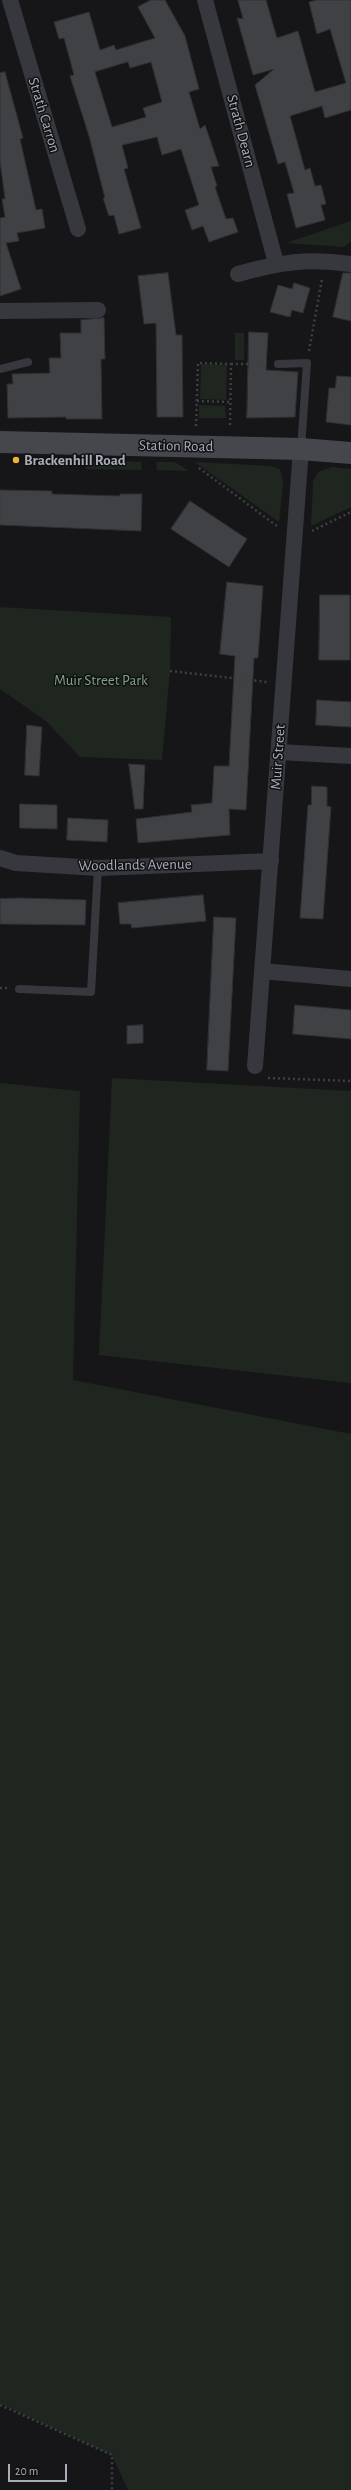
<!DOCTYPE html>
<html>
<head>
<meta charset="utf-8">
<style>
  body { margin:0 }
  #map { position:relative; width:351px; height:2490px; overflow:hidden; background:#161618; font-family:"Alegreya Sans",sans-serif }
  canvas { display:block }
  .scale { position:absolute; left:8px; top:2464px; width:59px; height:18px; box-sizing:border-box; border:2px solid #a8adb8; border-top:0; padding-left:5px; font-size:12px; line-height:14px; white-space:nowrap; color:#a8adb8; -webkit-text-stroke:3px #111113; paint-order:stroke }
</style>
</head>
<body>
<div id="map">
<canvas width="351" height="2490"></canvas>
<div class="scale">20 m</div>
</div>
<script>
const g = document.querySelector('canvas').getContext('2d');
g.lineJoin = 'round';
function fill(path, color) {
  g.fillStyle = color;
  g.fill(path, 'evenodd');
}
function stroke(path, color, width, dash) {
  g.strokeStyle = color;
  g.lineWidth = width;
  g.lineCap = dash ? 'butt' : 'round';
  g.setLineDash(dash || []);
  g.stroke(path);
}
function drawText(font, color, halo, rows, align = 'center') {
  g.font = font + ' "Alegreya Sans",sans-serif';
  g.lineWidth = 3;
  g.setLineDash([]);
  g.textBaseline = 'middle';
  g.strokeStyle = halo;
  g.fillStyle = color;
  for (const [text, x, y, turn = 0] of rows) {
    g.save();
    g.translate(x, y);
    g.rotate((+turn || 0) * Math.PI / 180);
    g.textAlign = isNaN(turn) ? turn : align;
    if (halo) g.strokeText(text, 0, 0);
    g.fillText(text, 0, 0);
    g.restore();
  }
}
fill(new Path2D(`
  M351 221V241L344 247 286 243Z
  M235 333H244V360H235Z
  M201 364 227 365 226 400 200 399Z
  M199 405 225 406 226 418H199Z
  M85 460 141 462 142 470 86 469Z
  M156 462H175L189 471 157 470Z
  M195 462 271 466 280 469 283 482 279 522Z
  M332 467 351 469V507L311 526 313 481 318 472Z
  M0 607 171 617 170 671 162 760 80 757 46 721 0 689Z
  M112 1078 351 1091V1383L99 1355Z
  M0 1083 80 1091 73 1380 351 1434V2490H128L112 2455 0 2404Z`), '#1e261f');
const building = new Path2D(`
  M151 0H165L185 36 199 89 189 92 200 129 205 125 219 166 211 167 217 186 215 187 226 219 233 218 238 232 209 242 203 226 192 230 185 210 199 205 181 149 162 155 157 137 122 145 128 168 124 169 141 228 119 234 114 215 109 216 103 198H105L89 136 70 76 74 75 64 38 59 39 54 22 89 12 100 50 114 45 116 50 155 38 138 7ZM128 62 130 68 151 62 162 102 143 108 146 117 112 127 95 72Z
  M238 0H266L277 38 298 31 315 92 346 83 330 29 317 34 309 2 317 0H351V110L325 118 322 106 290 116 305 170 310 168 315 186 321 185 326 204 321 205 325 220 296 228 287 194 294 193 285 162 278 164 255 85 274 69 253 75 237 18 243 19Z
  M5 72 23 138 20 139 36 210 42 209 45 228 17 233 19 241 6 243 21 289 0 296V218L5 217 2 199H5L0 161V73Z
  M168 273 176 335H182L183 417H157L156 323 144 324 138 276Z
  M343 273H351V321L333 317Z
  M294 283 310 288 303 313 292 310 290 317 270 312 278 285 292 289Z
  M104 318 105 359H101L102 419H66V417L8 418 7 384H13L12 374 50 373 49 358H61L60 333H81V320Z
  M249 332 268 333 266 370 298 372 295 417 247 418Z
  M337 376 351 377V425L326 422 329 388H335Z
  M0 490 52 491V494L120 496V494H142L141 531 0 525Z
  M190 501 247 539 229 567 171 529Z
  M227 582 263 586 258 658H254L246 810 229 809 230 835 138 843 136 819 192 812 191 805 212 803 214 766H229L235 656 220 654Z
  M320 595H350V660H319Z
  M317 700 351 702V727L316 725Z
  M27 725 42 727 39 776 25 775Z
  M129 764 145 765 143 809H135Z
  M312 786 327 787V806L331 807 323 919 300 918 308 805H311Z
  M20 804 57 805V829L20 828Z
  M68 818 108 820 107 842 67 840Z
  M203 895 206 921 132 928 131 924H120L118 903Z
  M20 898 86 900 85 925 0 924V899Z
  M214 917 236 918 228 1071 207 1070Z
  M295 1005 351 1010V1039L293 1034Z
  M143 1025V1043L127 1044V1026Z`);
fill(building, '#404145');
stroke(building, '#303034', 1);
stroke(new Path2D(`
  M309 351 322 279
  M231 364H265
  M197 401 230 402
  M196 426 198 363 231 364 230 427
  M199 468 277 526
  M312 531 351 512
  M170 671 267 682
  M0 988H7
  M268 1078 351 1081
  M0 2405 112 2455V2490`), '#3d3f44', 2.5, [2, 3]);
stroke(new Path2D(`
  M278 364 307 363 301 448
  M0 369 28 362
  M19 989 91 992 98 868`), '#37383d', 8);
stroke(new Path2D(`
  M10 0 78 229
  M205 0 276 263
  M238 274C280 262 308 258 351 264
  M0 311 98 310
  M279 752 351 756
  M0 858 16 863 98 868 271 861
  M262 971 351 979
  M255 1066 301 449`), '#37383d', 16);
stroke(new Path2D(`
  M0 442 301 449 351 453`), '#45474d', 22);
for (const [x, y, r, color] of [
  [16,460,4,"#f2b134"]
]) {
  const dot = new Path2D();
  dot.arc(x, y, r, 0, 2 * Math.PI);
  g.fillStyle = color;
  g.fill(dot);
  stroke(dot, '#111113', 1.5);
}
drawText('15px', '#a8adb8', '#111113', [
  ["Strath Carron",44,115,73],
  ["Strath Dearn",241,131,75],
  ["Station Road",176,446,1],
  ["Muir Street",278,757,-86],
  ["Woodlands Avenue",135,865,-1]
]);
drawText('bold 15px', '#a8adb8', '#111113', [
  ["Brackenhill Road",24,460]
], 'left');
drawText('15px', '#7fa381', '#111113', [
  ["Muir Street Park",101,680]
]);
</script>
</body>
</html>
